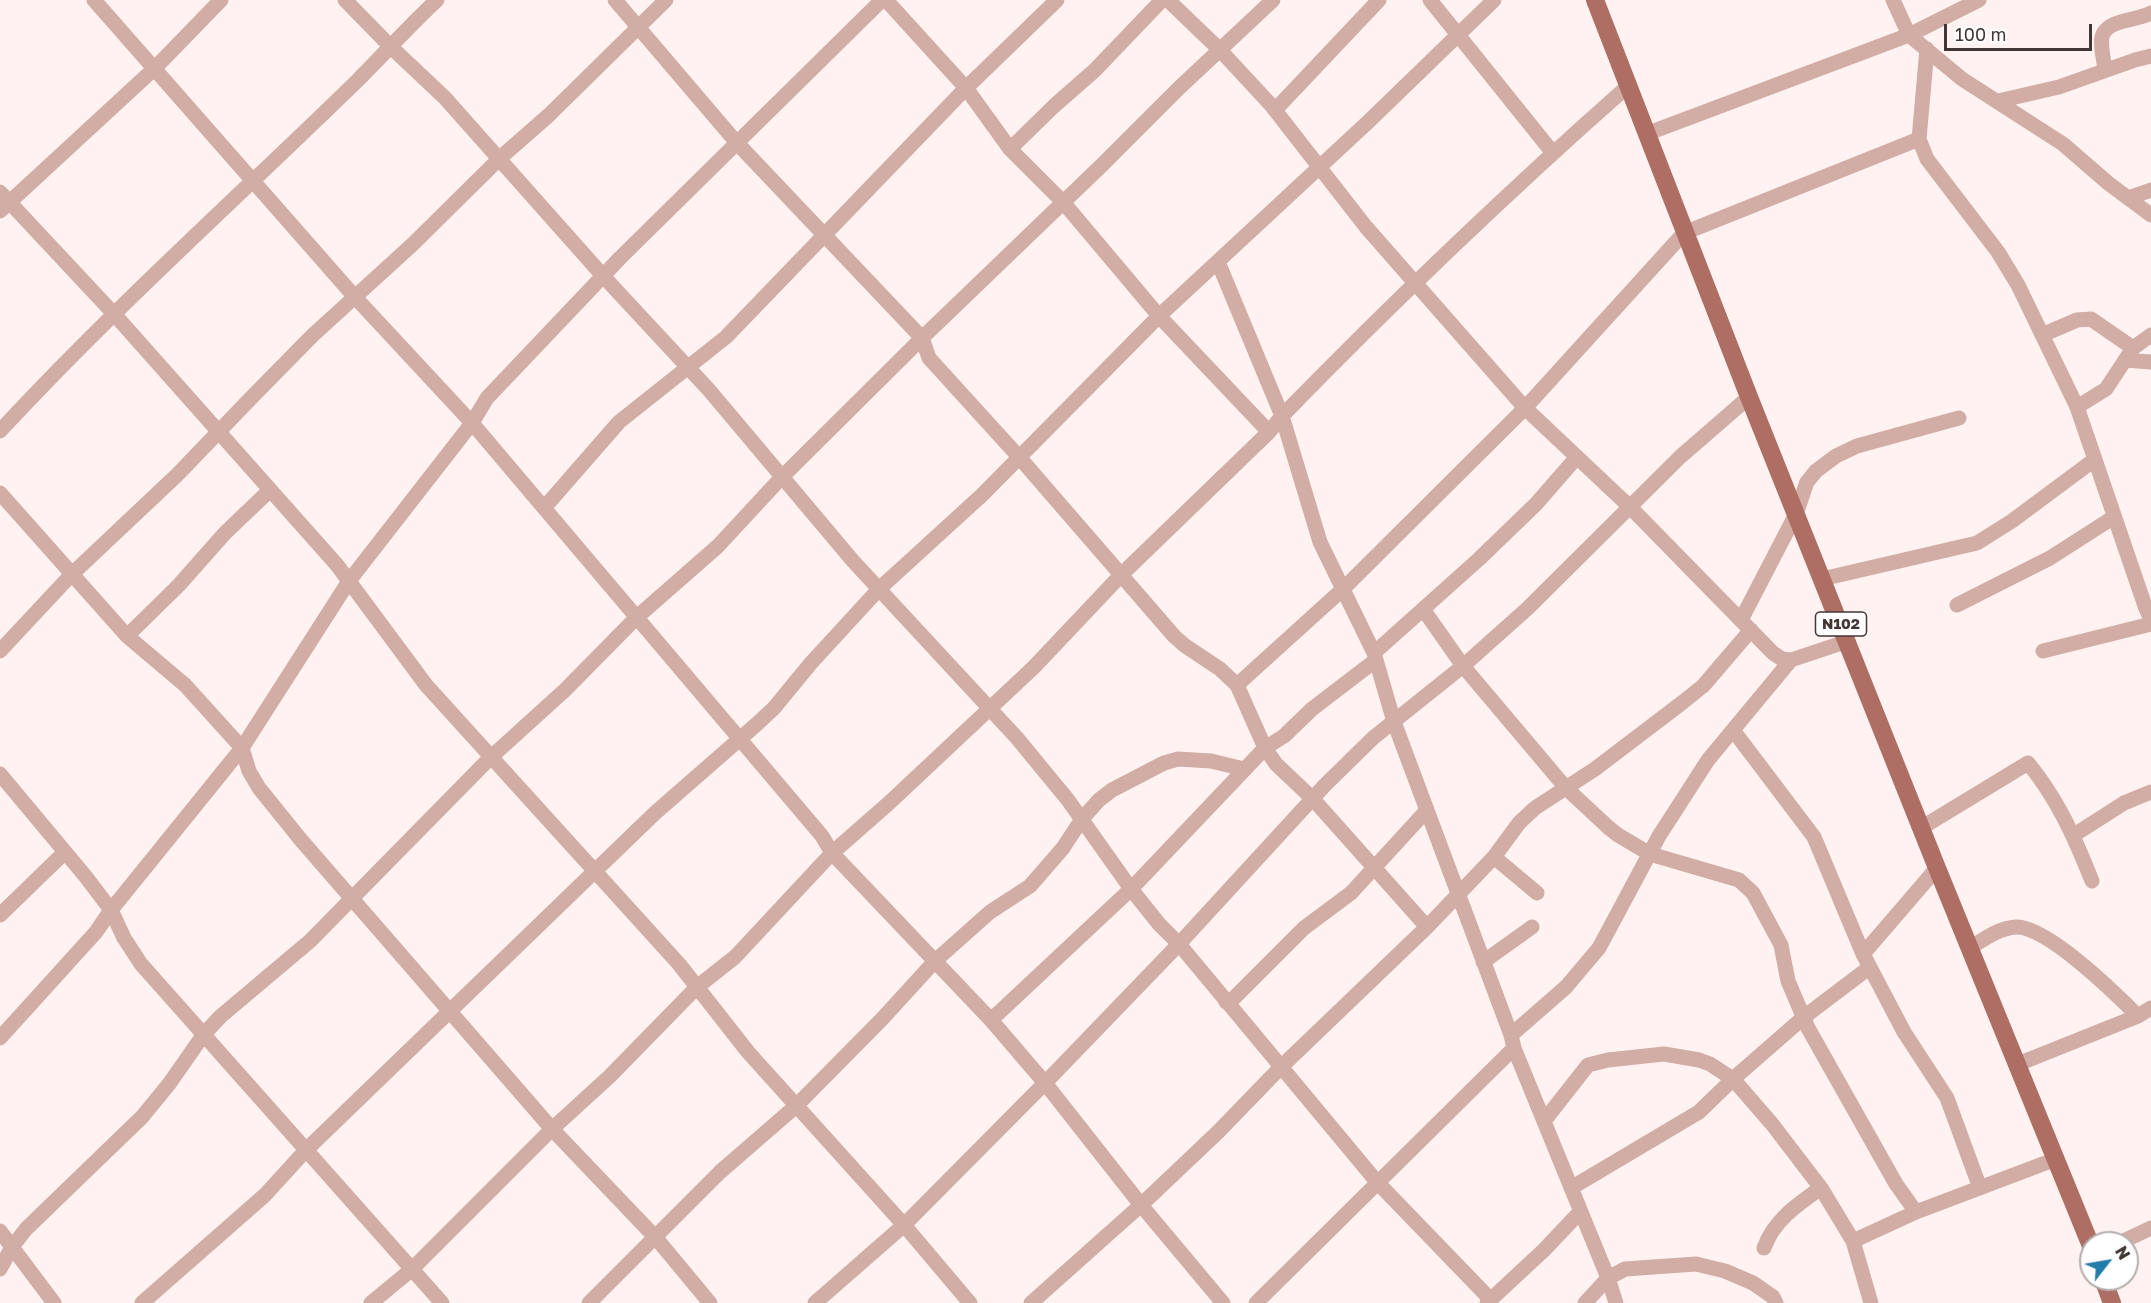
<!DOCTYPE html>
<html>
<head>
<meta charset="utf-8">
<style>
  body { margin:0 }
  #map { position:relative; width:2151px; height:1303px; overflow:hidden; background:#fff2f0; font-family:"Golos Text",sans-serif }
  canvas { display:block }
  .north { position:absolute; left:2079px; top:1231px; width:60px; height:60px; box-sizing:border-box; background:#fff; border:2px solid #b3afae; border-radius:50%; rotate:59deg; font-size:16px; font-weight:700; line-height:24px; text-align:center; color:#423634 }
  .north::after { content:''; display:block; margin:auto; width:21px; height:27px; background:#247cab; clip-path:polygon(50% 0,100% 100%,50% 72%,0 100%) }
  .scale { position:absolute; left:1944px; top:24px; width:148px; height:27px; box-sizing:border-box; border:3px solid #423634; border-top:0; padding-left:8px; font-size:18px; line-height:21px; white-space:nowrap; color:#423634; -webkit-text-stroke:4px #fff; paint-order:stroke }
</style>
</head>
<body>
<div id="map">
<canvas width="2151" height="1303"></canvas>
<div class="north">N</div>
<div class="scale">100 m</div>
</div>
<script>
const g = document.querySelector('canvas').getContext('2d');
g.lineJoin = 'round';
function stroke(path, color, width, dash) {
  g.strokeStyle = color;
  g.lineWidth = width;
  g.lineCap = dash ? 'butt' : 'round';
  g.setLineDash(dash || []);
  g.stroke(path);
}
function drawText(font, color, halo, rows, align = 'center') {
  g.font = font + ' "Golos Text",sans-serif';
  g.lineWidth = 4.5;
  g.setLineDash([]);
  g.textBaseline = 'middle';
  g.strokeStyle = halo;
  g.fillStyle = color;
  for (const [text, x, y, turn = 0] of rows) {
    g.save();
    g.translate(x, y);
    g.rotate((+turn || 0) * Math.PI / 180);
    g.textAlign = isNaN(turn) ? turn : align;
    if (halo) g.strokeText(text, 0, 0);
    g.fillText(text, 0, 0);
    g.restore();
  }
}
stroke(new Path2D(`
  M94 0 354 296 472 423 822 836 832 853 991 1020 1045 1083 1141 1205 1223 1303
  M345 0 391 47 445 98 604 277 709 390 853 561 1017 738 1068 800 1131 889 1159 924 1179 944 1377 1182 1491 1300
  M615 0 737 143 922 338 929 358 1019 457 1174 636 1184 645 1220 669 1237 685 1265 748 1276 764 1313 799 1427 927
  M886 0 966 88 1010 149 1063 202 1159 316 1269 432
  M1168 0 1220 50 1271 105 1366 227 1525 408 1630 507 1773 653 1782 659 1791 660 1848 641
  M1430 0 1553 153
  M1893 0 1909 35 1962 79 2063 144 2108 183 2151 215
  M1927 49 1919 139 1927 159 1998 252 2018 285 2077 407 2145 606 2151 620
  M2105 70C2104 60 2100 47 2102 37 2106 19 2138 21 2151 13
  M1998 101 2059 87 2135 60 2151 56
  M1275 110 1379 0
  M1646 134 1909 35 1979 0
  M1010 149 1054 106 1095 70 1162 0
  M0 192 115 315 337 565 426 685 679 964 748 1052 904 1225 970 1303
  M2128 198 2151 190
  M0 211 155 68 221 0
  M1218 262 1282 416 1320 542 1374 653 1394 722 1511 1035 1514 1048 1608 1278 1616 1303
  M2042 335 2077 320 2091 319 2133 348
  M2125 360 2151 362
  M2077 407 2106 389 2133 348 2151 335
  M0 431C113 309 238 197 357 81 384 54 409 26 437 0
  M0 493 127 636 185 685 242 748 249 771 259 788 301 840 552 1129 656 1238 710 1303
  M544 508 619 422 726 337 966 88 1057 0
  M1822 579 1977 543 2012 521 2094 460
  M1957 605 2050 558 2114 517
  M1423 609 1463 666 1566 788 1609 828 1618 835 1650 854 1739 880 1753 893 1781 945 1788 981 1808 1028 1896 1184 1916 1212
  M1741 620 1796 514 1807 482 1816 471 1836 456 1857 446 1959 418
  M127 636 179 585 225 533 269 491
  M0 651 71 575 178 474 251 398 313 335 413 244 500 158 549 115 666 0
  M2043 651 2151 624
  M1374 653 1479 559 1536 504 1577 457
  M1237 685 1343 589 1525 408 1684 233 1919 139
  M1733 730 1814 837 1863 954 1904 1032 1947 1098 1980 1188
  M0 774 86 877 111 910 124 938 141 964 442 1303
  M1921 828 2028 763C2057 798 2075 838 2092 881
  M2074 835 2124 803 2151 792
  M1494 857 1537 893
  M0 915 65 852
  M1970 948C1984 939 1999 928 2016 927 2047 926 2116 994 2138 1016
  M1863 954 1937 868
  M1483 962 1532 927
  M1226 1002 1234 998 1304 928 1351 893 1427 810
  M991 1020 1131 889 1265 748 1284 736 1312 709 1376 660
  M1511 1035 1566 987 1599 948 1659 836 1708 760 1791 660
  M0 1038 96 932 111 910 242 748 349 581 472 423 487 398 620 258 882 0
  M2018 1064 2138 1016 2151 1008
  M1544 1121 1588 1065 1608 1060 1664 1054 1699 1060 1710 1064 1733 1079 1772 1124 1821 1188 1853 1241
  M1571 1188 1699 1112 1733 1079 1804 1017 1870 967
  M0 1231 54 1303
  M2119 1243 2151 1228
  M1764 1248C1774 1220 1798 1204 1821 1188
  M0 1269 12 1247 26 1229 142 1117 169 1084 204 1034 221 1016 310 941 490 758 565 690 637 617 718 546 781 478 922 338 1102 165 1179 88 1273 0
  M142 1303 265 1195 306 1150 655 813 758 723 774 708 811 663 879 589 982 495 1159 316 1368 122 1494 0
  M371 1303 411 1270 552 1129 610 1076 697 987 735 957 832 853 889 803 1034 667 1121 575 1269 432 1282 416C1393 302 1508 192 1628 86
  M589 1303 720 1172 796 1106 882 1019 935 961 990 912 1030 886 1063 848 1082 819 1099 800 1112 790 1164 763 1178 759 1211 761 1244 769
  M815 1303 904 1225 1045 1083 1179 944 1325 785 1373 738 1463 666 1528 608 1680 457 1749 397
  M1031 1303 1141 1205 1218 1132 1281 1067 1427 927 1494 857 1519 823 1535 808 1595 769 1683 702 1703 686 1751 630
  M1256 1303 1514 1048
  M1487 1303 1544 1250 1580 1212
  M1585 1303 1608 1278 1625 1269 1696 1264 1725 1271 1753 1283 1773 1297 1776 1303
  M1871 1303 1853 1241 1916 1212 2056 1159`), '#d2ada6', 15);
stroke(new Path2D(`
  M1595 0 1749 397 1937 868 2091 1246
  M2103 1279 2112 1303`), '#af6e64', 18);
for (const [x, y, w] of [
  [1841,624,51]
]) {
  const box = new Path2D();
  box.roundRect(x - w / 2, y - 12, w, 24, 4.5);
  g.fillStyle = '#fff';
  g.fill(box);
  stroke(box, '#423634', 1.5);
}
drawText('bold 15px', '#423634', null, [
  ["N102",1841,624]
]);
</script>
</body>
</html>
